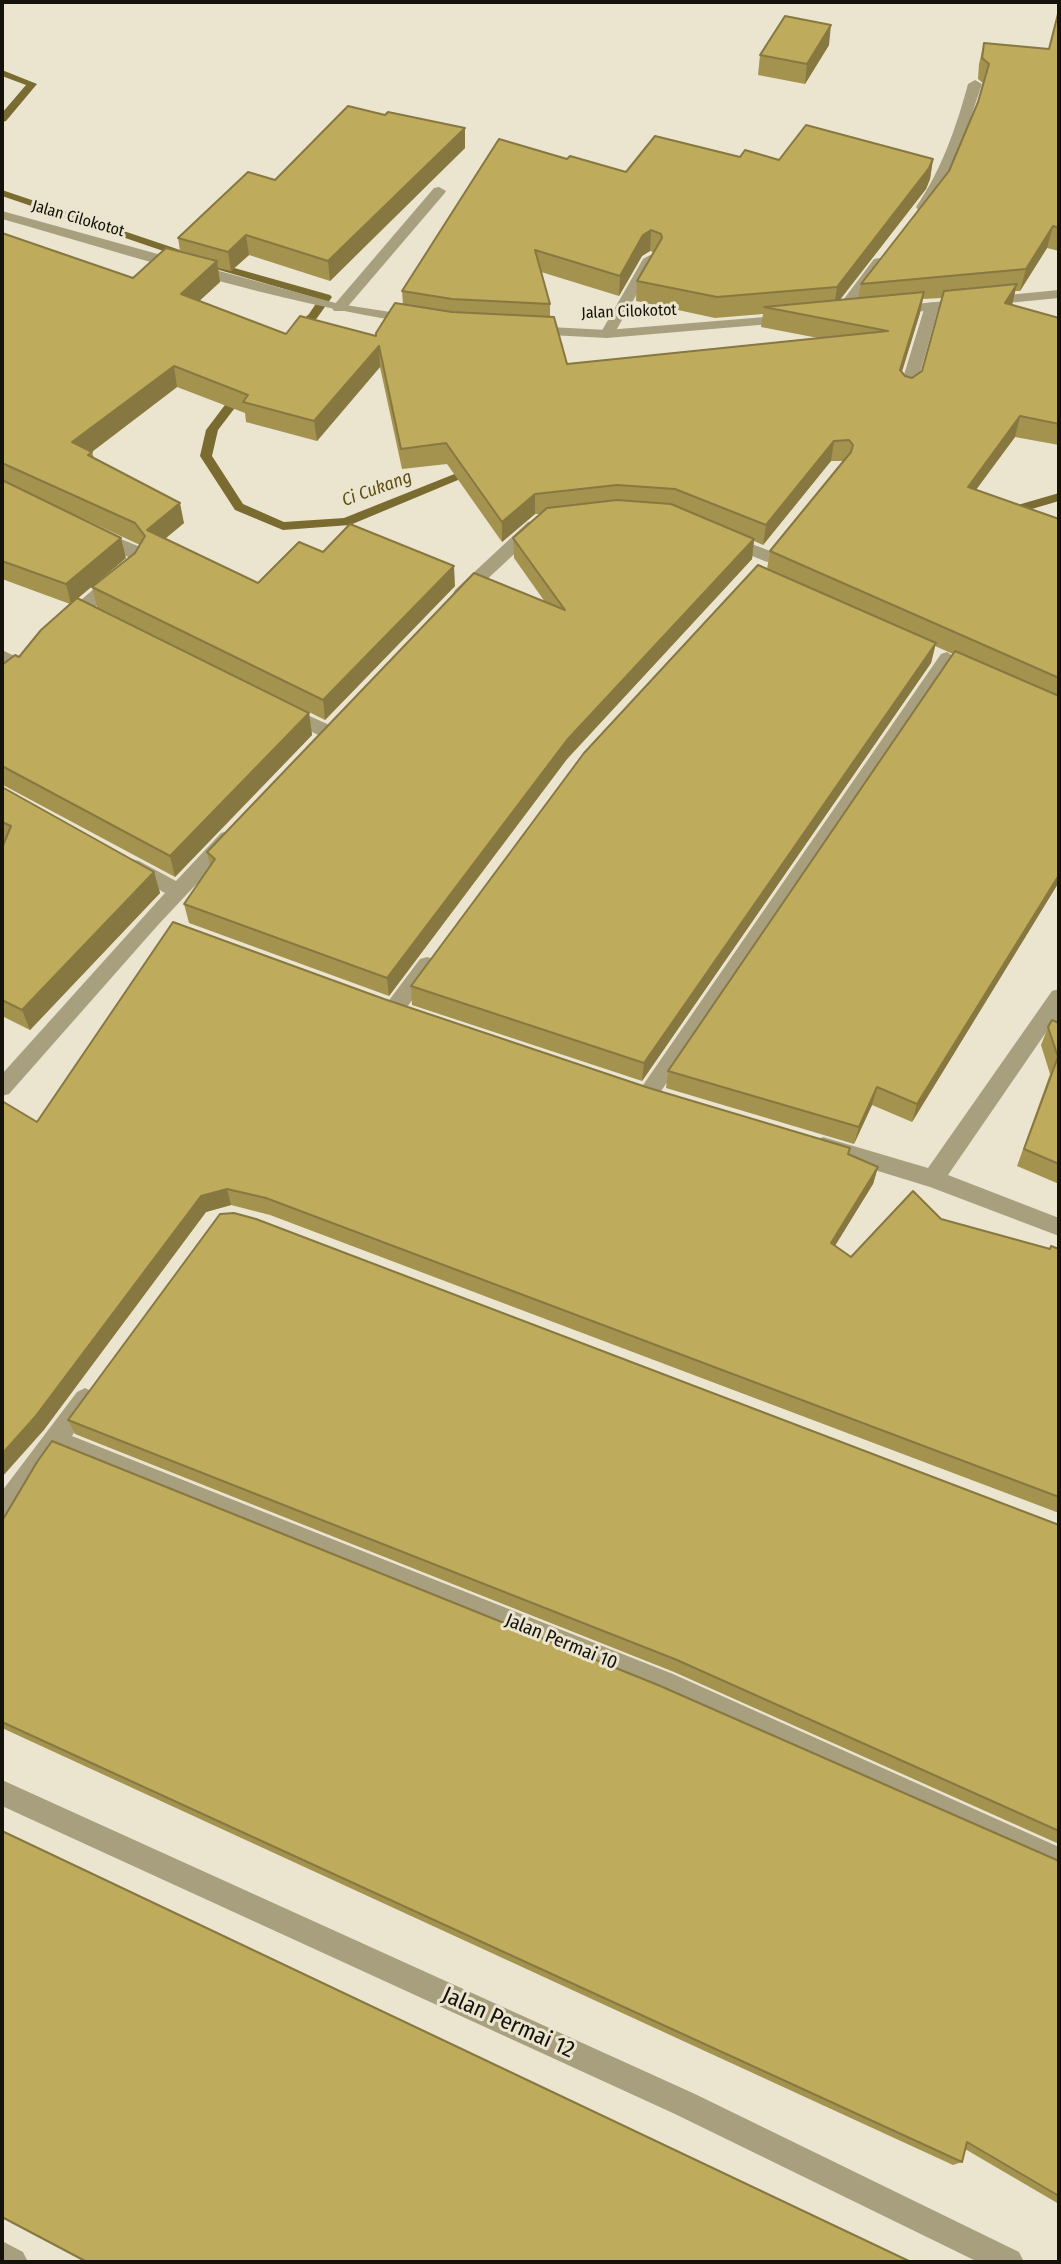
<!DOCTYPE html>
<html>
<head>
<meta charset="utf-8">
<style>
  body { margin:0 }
  #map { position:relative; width:1061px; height:2264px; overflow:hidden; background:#ebe5cf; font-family:"Fira Sans Condensed",sans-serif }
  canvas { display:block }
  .frame { position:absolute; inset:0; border:4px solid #14120a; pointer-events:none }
</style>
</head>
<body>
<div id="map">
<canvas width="1061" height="2264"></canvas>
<div class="frame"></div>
</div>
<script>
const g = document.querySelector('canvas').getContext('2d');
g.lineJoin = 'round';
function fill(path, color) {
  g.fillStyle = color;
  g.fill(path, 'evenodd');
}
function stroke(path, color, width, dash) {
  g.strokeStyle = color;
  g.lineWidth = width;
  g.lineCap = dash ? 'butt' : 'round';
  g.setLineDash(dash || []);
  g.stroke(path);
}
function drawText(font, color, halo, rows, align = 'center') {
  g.font = font + ' "Fira Sans Condensed",sans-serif';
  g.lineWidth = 6;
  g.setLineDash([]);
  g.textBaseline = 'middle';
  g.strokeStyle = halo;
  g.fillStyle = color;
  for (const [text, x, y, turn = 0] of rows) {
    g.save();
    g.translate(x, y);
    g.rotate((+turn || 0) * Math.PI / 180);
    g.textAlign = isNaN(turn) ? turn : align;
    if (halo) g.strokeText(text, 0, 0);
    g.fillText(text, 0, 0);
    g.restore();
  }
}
fill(new Path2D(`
  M2 70 37 84 6 121 2 122V113L26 85 2 76Z
  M2 190 189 253 190 255 181 257 2 196Z
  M213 262 330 295 332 297 317 318 300 334H292V330L309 314 319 299 209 267V263Z
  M241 388 247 392 218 430 212 456 243 504 284 522 344 518 472 467 476 466 482 470 350 525 283 530 235 510 200 456 206 430 237 389Z
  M1059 493V501L1008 516 1002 512 1004 509Z`), '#7a6b30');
fill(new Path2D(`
  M975 80 982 84 955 164 928 210H918L916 207C942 169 956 128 968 84Z
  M439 187 446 191 444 194 344 311H334L332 308 334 305 434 188Z
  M650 255 657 259 614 334 612 337H602L600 334 643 259Z
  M879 258 886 262 884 265 844 318H834L832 315 834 312 874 259Z
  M932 302 939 306 915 391 907 396 902 394 899 391 925 306Z
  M534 521 540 522 542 526 540 530 467 598H455L453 594 455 590 528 522Z
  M99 530 138 546 147 558 138 571 73 625H61L58 621 61 617 130 558 93 539 91 535Z
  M728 535 773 552 775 556 767 562 722 544 720 540Z
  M2 650 25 661 28 665 25 669 19 671 2 663Z
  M947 652 956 658 953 662 655 1100 648 1103 641 1100 638 1094 641 1088 941 654Z
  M285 705 334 727 337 732 334 737H322L279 715 276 711 279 707Z
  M228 831 235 833 237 838 235 843 158 925 9 1094 2 1096V1074L165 893 125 871 123 866 125 861 132 859 139 861 176 881 221 833Z
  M427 957 434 959 437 965 434 971 401 1015 394 1017 387 1015 384 1009 387 1003 420 959Z
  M1059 989V1031L1049 1028 948 1175 1059 1218V1236L930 1187 816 1152 812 1146 816 1140 823 1137 928 1168 1052 991Z
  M85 1388 93 1392 97 1399 72 1436 673 1674 1059 1847V1873L657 1693 59 1453 10 1518 2 1521V1491L77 1392Z
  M2 1780 695 2094 1019 2252 1024 2262H978L675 2114 2 1806Z
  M2 2241 23 2252 28 2262H2Z`), '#a89f7f');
fill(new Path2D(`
  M2 211 339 304 416 316 423 320 416 324C275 302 139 258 2 219Z
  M1059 290V298L894 314 887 310 894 306Z
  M789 315 796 319 794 322 607 338 531 334 524 330 531 326 607 330Z`), '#a89f7f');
fill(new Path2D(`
  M1059 10V251L1047 248 1020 291H1015L1012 305 1059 318V445L1015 437 976 490 1059 519V882L912 1122 872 1105 854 1144 666 1088 668 1071 953 654 935 646 931 663 642 1081 412 1005 411 986 767 569 770 551 844 461H831L763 545 754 541 752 559 567 759 389 996 189 923 184 904 210 866 207 852 545 602 514 558 513 538 541 514H535L502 542 447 464 402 469 380 367 317 441 246 422 245 413 177 387 92 452 94 458 184 523 165 539 258 583 323 552 455 586 325 720 97 607 92 587 135 553 140 545 32 495 126 558 78 598 309 713 312 735 175 877 3 785H2V664L19 657 70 604 2 579V233L133 278 180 251 178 238 385 115 465 128V148L330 281 249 255 231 271 218 268 220 282 199 301 286 334 376 336 403 305 402 291 567 159 626 172 740 157 779 160 933 159 930 179 926 189 840 300 858 298 861 284 949 171 978 102 983 83 978 79 979 64 984 43 1049 49ZM650 251 653 252 637 281 636 301 715 318 763 314 761 327 818 338 567 364 550 317V304L541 272 619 296 642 256ZM942 298 922 371 912 378 905 376 902 372 920 313 923 299Z
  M829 45 805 84 758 75 760 55Z
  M2 787 154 872 160 893 30 1030 2 1016V848L5 841 2 839Z
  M384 999 849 1154 878 1167 873 1184 835 1245 851 1257 941 1219 1050 1249H1059V1513L270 1215 231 1205 206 1212 43 1431 37 1122Z
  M1059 1023V1184L1017 1166 1050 1074 1041 1045 1048 1027Z
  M68 1420 1059 1525V1844L674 1672 75 1434Z
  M2 1521 1059 1861V2204L965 2149 962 2162 953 2165 2 1728Z`), '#a4934f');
fill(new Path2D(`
  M831 25 829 45 805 84 807 64Z
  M465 128V148L330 281 328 261Z
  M933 159 930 179 926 189 834 307 837 287Z
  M1053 226 1047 248 1020 291 1026 269Z
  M651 230 650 251 642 256 619 296 620 276 643 235Z
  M246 235 249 255 231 271 228 252Z
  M217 261 220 282 184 315 181 294Z
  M1017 284 1012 305 1005 303Z
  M924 292 920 313 896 390 900 370Z
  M379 346 380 367 317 441 314 421Z
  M174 366 177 387 77 463 72 442Z
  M1020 416 1015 437 963 507 968 487Z
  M834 441 831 461 763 545 766 525Z
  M535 494V514L502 542V522Z
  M180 503 184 523 151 550 147 530Z
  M121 538 126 558 71 604 66 584Z
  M754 539 752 559 567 759 389 996 387 978 567 740Z
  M454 566 455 586 325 720 323 700Z
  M936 643 931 663 642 1081 644 1063Z
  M309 713 312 735 175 877 170 856Z
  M154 872 160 893 30 1030 22 1010Z
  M1059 875V882L912 1122 917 1104Z
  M877 1087 872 1105 854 1144 859 1127Z
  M878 1167 873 1184 827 1259 831 1243Z
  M227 1189 231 1205 206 1212 43 1431 2 1477V1454L201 1196Z`), '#867840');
const building = new Path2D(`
  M1059 10V228L1053 226 1026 269 861 284 949 171 978 102 989 64 982 58 984 43 1049 49Z
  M785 16 831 25 807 64 760 55Z
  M348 106 385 115 388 112 465 128 328 261 246 235 228 252 178 238 248 172 275 180Z
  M806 125 933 159 929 168 837 287 717 297 637 281 662 238 661 234 651 230 643 235 620 276 535 250 550 304 452 299 402 291 499 139 567 159 570 156 626 172 655 136 740 157 745 150 779 160Z
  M2 233 133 278 166 248 217 261 181 294 286 334 300 316 376 336V333L395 303 452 312 554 317 567 364 888 331 764 307 924 292 900 370 905 376 912 378 922 371 944 291 1017 284 1005 303 1059 318V424L1020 416 968 487 1059 519V678L770 551 851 452 853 445 849 440 834 441 766 525 675 489 617 485 535 494 502 522 446 443 401 449 379 346 314 421 243 402 248 395 174 366 72 442 92 452 88 455 180 503 147 530 258 583 299 542 323 552 350 524 454 566 323 700 92 587 135 553 145 536 135 523 2 463Z
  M2 480 121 538 66 584 2 561Z
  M617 500 671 504 754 539 567 740 387 978 184 904 215 859 207 852 474 573 565 610 513 538 547 508Z
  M758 565 936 643 644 1063 411 986 584 753Z
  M77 598 309 713 170 856 2 766V665L15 655 19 657 41 630Z
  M955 651 1059 696V875L917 1104 877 1087 859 1127 668 1071Z
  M2 787 154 872 22 1010 2 1000V848L11 826 2 822Z
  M173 922 384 999 649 1088 850 1148 848 1154 878 1167 831 1243 851 1257 913 1191 941 1219 1050 1249 1051 1246 1059 1249V1497L266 1198 227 1189 201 1196 35 1417 2 1454V1101L37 1122Z
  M1052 1020 1059 1023V1164L1024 1149 1058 1057 1048 1027Z
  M234 1213 256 1219 1059 1525V1831L677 1660 68 1420 220 1214Z
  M52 1441 658 1685 1059 1861V2196L967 2142 962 2162 2 1722V1521L37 1462Z
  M2 1831 911 2262H87L2 2217Z`);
fill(building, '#bfab5c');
stroke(building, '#867840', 2);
drawText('16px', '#14120a', '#ebe5cf', [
  ["Jalan Cilokotot",78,219,16],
  ["Jalan Cilokotot",629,312,-2]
]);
drawText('italic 18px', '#5e5013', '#ebe5cf', [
  ["Ci Cukang",377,489,-20]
]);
drawText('19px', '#14120a', '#ebe5cf', [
  ["Jalan Permai 10",561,1642,22]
]);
drawText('23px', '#14120a', '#ebe5cf', [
  ["Jalan Permai 12",508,2023,24]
]);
</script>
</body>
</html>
